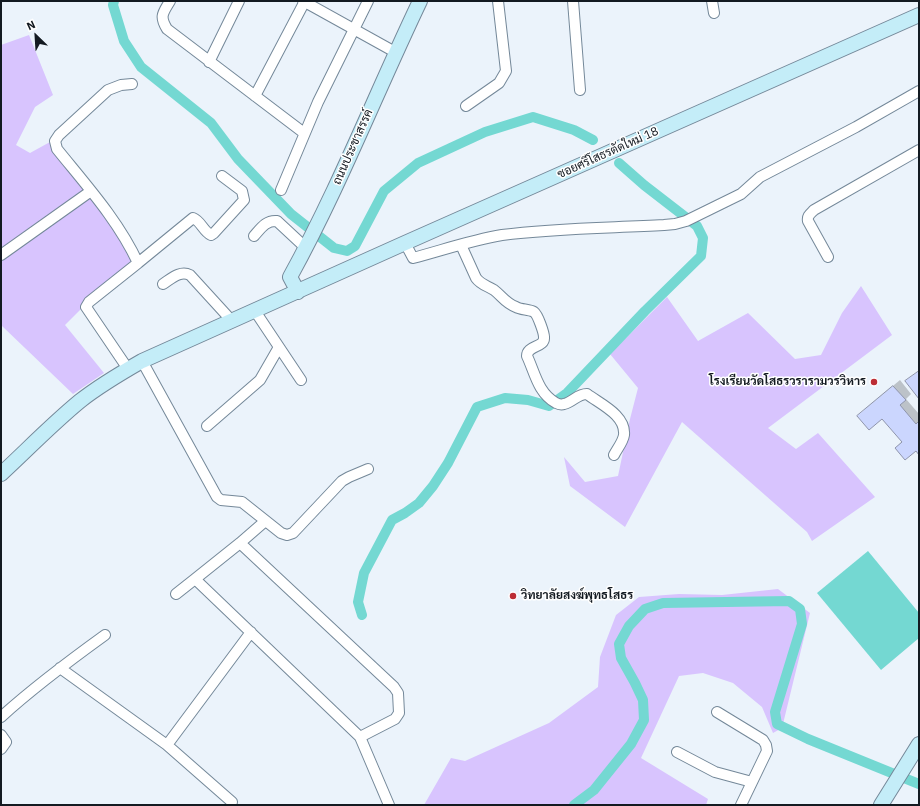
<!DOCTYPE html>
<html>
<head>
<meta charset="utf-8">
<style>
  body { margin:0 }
  #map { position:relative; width:920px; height:806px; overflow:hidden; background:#ebf3fb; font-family:"IBM Plex Sans",sans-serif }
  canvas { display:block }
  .frame { position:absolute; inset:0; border:2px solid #131a21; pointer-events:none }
  .north { position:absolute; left:16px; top:16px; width:40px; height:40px; -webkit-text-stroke:3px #fff; paint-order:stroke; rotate:335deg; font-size:11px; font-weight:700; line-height:16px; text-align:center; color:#131a21 }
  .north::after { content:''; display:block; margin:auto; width:14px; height:18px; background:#131a21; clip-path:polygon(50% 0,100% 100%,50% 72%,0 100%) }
</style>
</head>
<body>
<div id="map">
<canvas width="920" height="806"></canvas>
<div class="frame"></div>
<div class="north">N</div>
</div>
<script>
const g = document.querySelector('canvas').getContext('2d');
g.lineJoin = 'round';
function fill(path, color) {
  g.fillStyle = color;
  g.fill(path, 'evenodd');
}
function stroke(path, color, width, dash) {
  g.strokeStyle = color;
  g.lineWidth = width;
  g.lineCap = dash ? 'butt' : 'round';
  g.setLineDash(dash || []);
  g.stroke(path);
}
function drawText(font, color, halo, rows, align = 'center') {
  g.font = font + ' "IBM Plex Sans",Sarabun,sans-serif';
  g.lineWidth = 3;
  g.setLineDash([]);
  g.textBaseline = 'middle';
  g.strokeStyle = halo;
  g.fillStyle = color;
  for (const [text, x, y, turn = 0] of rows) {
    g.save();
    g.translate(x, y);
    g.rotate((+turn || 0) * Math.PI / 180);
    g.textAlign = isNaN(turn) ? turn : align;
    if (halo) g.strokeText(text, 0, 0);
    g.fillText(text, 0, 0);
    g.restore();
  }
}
fill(new Path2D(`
  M29 35 53 95 35 107 16 145 30 153 50 142 86 190 1 251V45Z
  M92 197 111 221 133 264 97 293 65 325 104 373 73 394 2 326H1V259L84 200Z
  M861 286 892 335 768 428 796 449 818 433 875 497 812 541 807 532 682 422 625 527 570 486 564 457 585 482 618 476 630 419 638 388 610 354 667 297 698 341 748 313 795 359 821 355 842 313Z
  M778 589 810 613 782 728 773 733 762 707 733 683 703 673 679 676 641 758 708 799 706 805H424L451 758 465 761 549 723 598 687 600 657 616 615 639 597 679 594 722 595Z`), '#d8c4fe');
fill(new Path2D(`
  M868 551 919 613V638L881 670 817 593Z`), '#74d8d2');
fill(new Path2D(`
  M900 380 911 394 906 399 919 414V453L916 450 896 448 902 441 882 418 864 410Z`), '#0003');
stroke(new Path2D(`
  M114 1 113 5 124 41 141 67 211 123 238 159 291 214 334 248 347 251 355 246 384 191 418 163 485 132 533 117 574 130 593 140
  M362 615 358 602 364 573 392 520 405 513 419 503 433 486 448 463 477 407 505 398 528 400 549 406 567 393 645 311 701 256 703 238 697 226 644 185 619 163
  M574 805 594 790 631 744 644 720 643 700 635 683 621 658 619 644 629 626 645 609 663 603 789 601 800 609 802 624 775 712 777 724 808 739 919 784`), '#74d8d2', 10);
const building = new Path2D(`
  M919 371V399L905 381Z
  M893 386 906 400 900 405 916 424 919 421V455L916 451 905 460 895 448 902 442 882 419 869 430 857 416Z`);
fill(building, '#cbd6fe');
stroke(building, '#8e94ab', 1);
const street = new Path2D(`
  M170 1C163 13 159 16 167 29L304 133
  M303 1 395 52
  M573 1 580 90
  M712 1 714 13
  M209 62 239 1
  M255 96 305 1
  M466 106 499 83 506 71 498 1
  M281 190 318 102 368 1
  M254 236C261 228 266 220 277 221L306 248
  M405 243 413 258C443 250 472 240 502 235 555 228 610 228 664 225L675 224 686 221 741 194 760 177 856 127 919 91
  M461 245 476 278C481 285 488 286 494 290 502 296 505 303 516 307 521 310 529 309 534 312 538 315 544 333 544 337 545 348 527 345 527 356 535 373 538 393 556 403 558 404 561 405 564 404 573 402 577 394 587 394 600 404 626 415 624 435 623 442 617 449 614 455
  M1 255 91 191
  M828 257 808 221C807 216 810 214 814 210L919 150
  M138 263 193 218C201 221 203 231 211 235L214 233 244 200 242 191 222 176
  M163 284C171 279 180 270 190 275L232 321
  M255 311 301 380
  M142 361 217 497 221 500 242 502 281 533 287 535 293 533 342 481 349 477 368 469
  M128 369 86 307 89 302 138 263C118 220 86 185 57 149L55 141 59 135 108 90 121 85 132 84
  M207 426 260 380 279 347
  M263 523 240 543 195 579 360 737 389 805
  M240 543 394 687 398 693 399 713 395 719 360 737
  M176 594 195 579
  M60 668 167 745
  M717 712 763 740 766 745 767 751 741 805
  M1 717C34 687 69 661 105 635
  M1 735 6 742 1 749
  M677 752 715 772 752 782
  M232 802 167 745 251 632`);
const secondary = new Path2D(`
  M298 292 290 277C339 188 376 93 420 1
  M1 474C27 450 52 424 80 401 99 386 121 373 142 361L405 243 919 15
  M881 805 919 744`);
stroke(street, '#748899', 12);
stroke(secondary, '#748899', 16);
stroke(street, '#fff', 10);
stroke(secondary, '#c4edf8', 14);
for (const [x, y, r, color] of [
  [874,382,4,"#bc2c34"],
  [513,596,4,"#bc2c34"]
]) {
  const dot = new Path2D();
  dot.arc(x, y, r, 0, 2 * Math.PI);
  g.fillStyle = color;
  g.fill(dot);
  stroke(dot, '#fff', 1.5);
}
drawText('12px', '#131a21', '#fff', [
  ["ถนนประชาสรรค์",353,147,-66],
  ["ซอยศรีโสธรตัดใหม่ 18",608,153,-24]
]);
drawText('bold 12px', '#131a21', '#fff', [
  ["โรงเรียนวัดโสธรวรารามวรวิหาร",866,382],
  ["วิทยาลัยสงฆ์พุทธโสธร",521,596,"left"]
], 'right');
</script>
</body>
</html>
